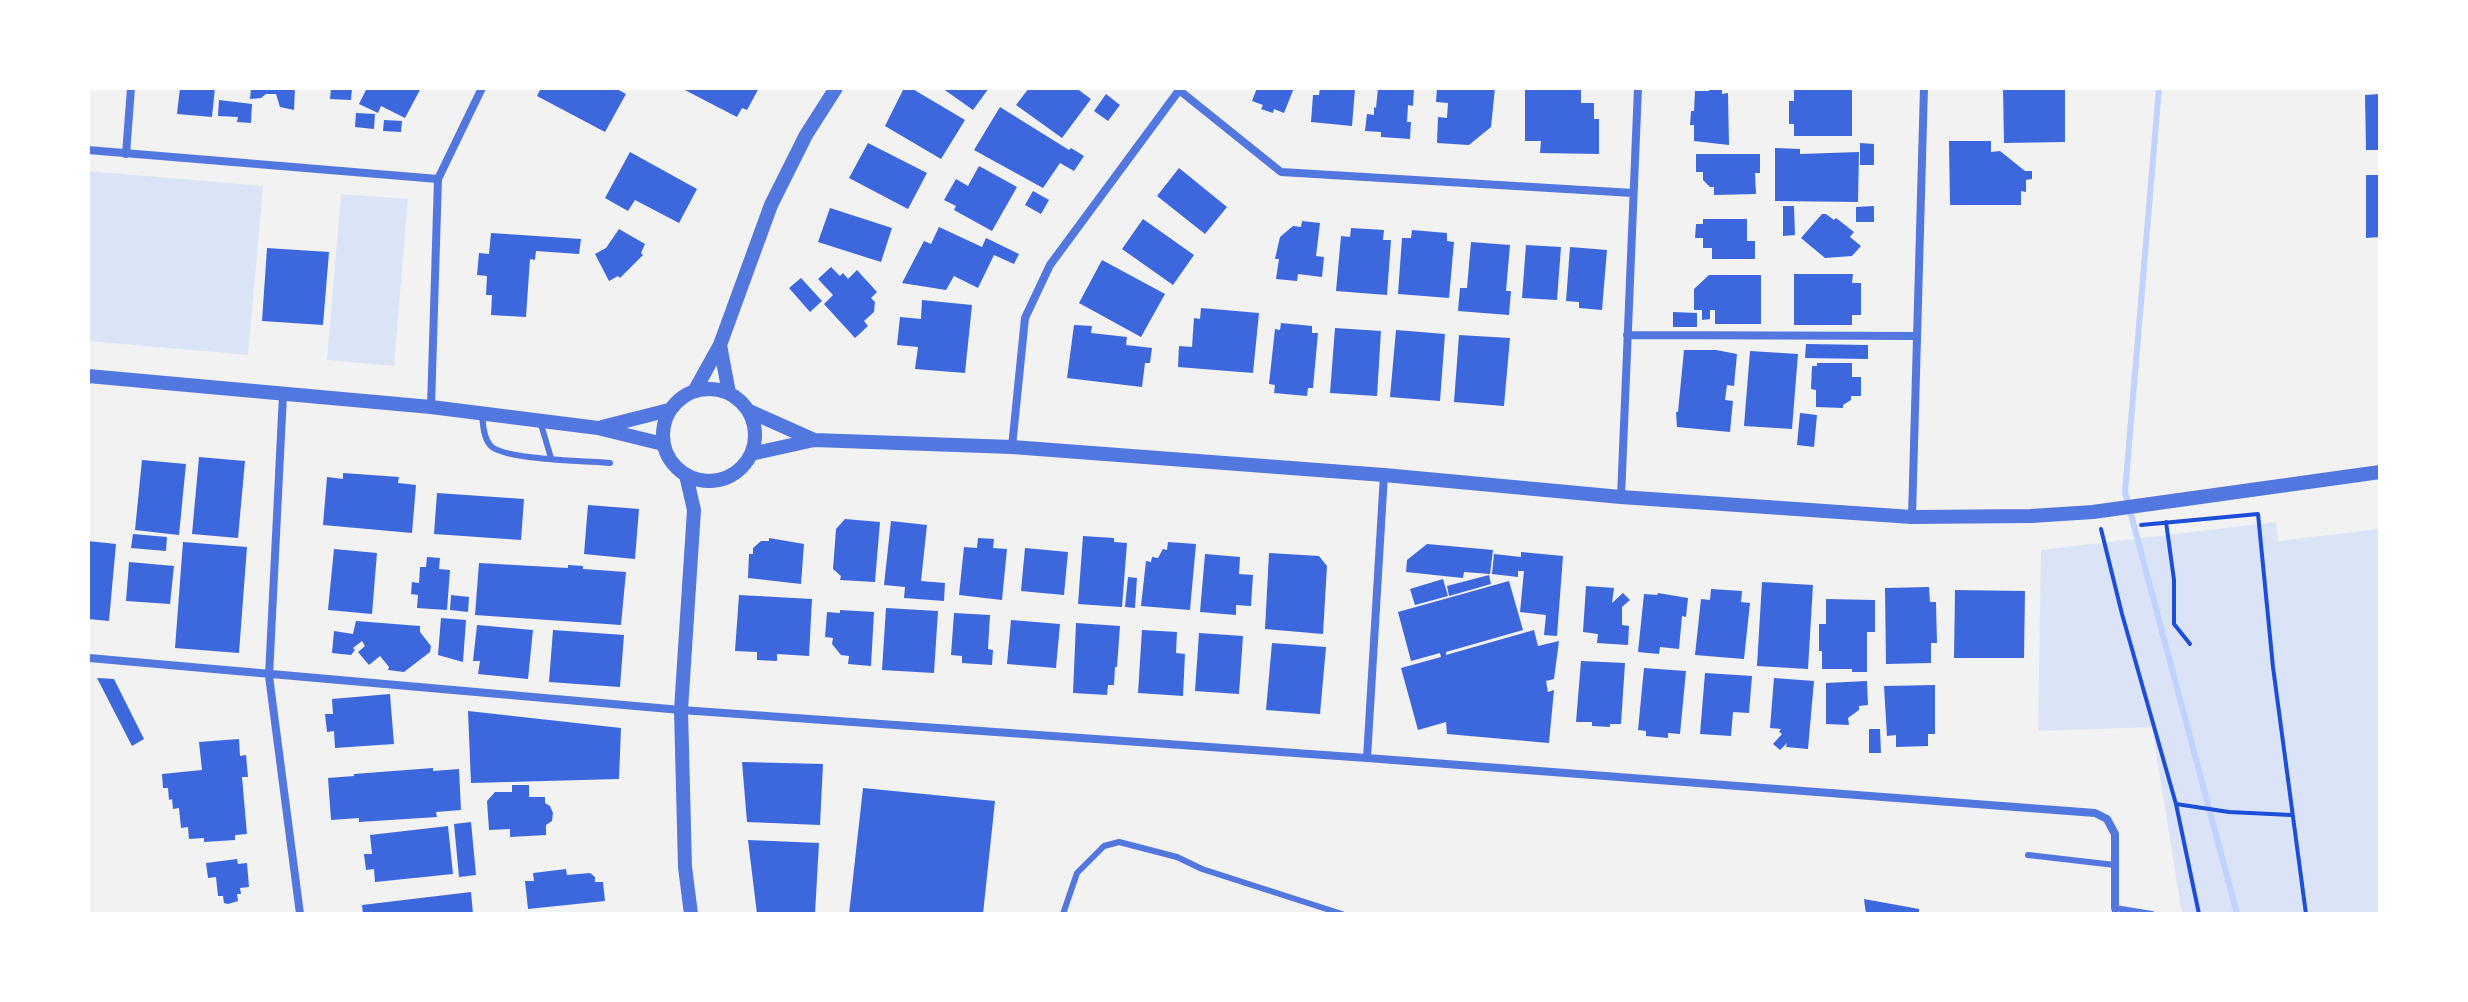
<!DOCTYPE html>
<html>
<head>
<meta charset="utf-8">
<style>
  body { margin:0 }
  #map { position:relative; width:2468px; height:1002px; overflow:hidden; background:#f2f2f2; font-family:Figtree,sans-serif }
  canvas { display:block }
  .frame { position:absolute; inset:0; border:90px solid #fff; pointer-events:none }
</style>
</head>
<body>
<div id="map">
<canvas width="2468" height="1002"></canvas>
<div class="frame"></div>
</div>
<script>
const g = document.querySelector('canvas').getContext('2d');
g.lineJoin = 'round';
function fill(path, color) {
  g.fillStyle = color;
  g.fill(path, 'evenodd');
}
function stroke(path, color, width, dash) {
  g.strokeStyle = color;
  g.lineWidth = width;
  g.lineCap = dash ? 'butt' : 'round';
  g.setLineDash(dash || []);
  g.stroke(path);
}
fill(new Path2D(`
  M88 171 263 186 248 355 88 341Z
  M341 194 408 199 394 366 327 360Z
  M2276 522 2278 541 2380 529V914H2182L2152 727 2038 731 2041 550Z`), '#dbe4f7');
stroke(new Path2D(`
  M2159 88 2125 492 2237 914`), '#bfd3fe', 6);
fill(new Path2D(`
  M180 88H215L212 117 177 114Z
  M251 88H295L294 110 280 107 276 94H266L261 98 250 99Z
  M331 88H352L351 100 330 99Z
  M367 88H421L405 118 381 106 378 113 359 104Z
  M541 88H615L626 94 605 132 537 96Z
  M681 88H759L747 110 742 108 737 117Z
  M904 88H911L965 120 941 159 885 126Z
  M942 88H989L973 110Z
  M1029 88H1076L1091 99 1062 138 1016 105Z
  M1257 88H1294L1284 113 1274 109 1273 113 1261 109 1263 105 1252 101Z
  M1320 88 1355 89 1352 126 1311 122 1313 95H1319Z
  M1378 88H1414L1413 106 1408 105 1407 122H1411L1410 139 1381 137V132L1365 131 1367 114 1374 115V107L1376 108Z
  M1437 88H1495L1491 127 1469 145 1437 143 1438 117 1447 118 1448 103 1436 102Z
  M1525 88H1581V103H1594V119H1599V154L1540 153 1541 141H1525Z
  M1709 88H1722V94L1728 93 1729 145 1694 141V125H1690L1691 111H1694L1695 91H1709Z
  M1794 88H1852V136H1794V124H1789V101H1794Z
  M2003 88H2065V142L2004 143Z
  M1106 94 1120 105 1108 121 1094 111Z
  M2380 94V150H2366L2365 95Z
  M219 100 252 104 251 123 237 122 238 117 218 116Z
  M1000 107 1069 150 1071 148 1084 156 1074 171 1060 163 1043 188 974 150Z
  M356 113 375 114 374 129 355 127Z
  M384 120 402 121 401 132 383 131Z
  M1949 141H1991V152L2000 151 2025 171H2032V179L2026 180V192L2021 191V205H1950Z
  M868 143 927 173 908 209 849 178Z
  M1860 143 1874 144V165H1860Z
  M1775 148 1800 149V154L1859 152 1858 202 1775 201Z
  M630 152 697 189 679 223 635 200 628 211 605 198Z
  M1696 154H1760V173H1755L1756 194 1714 195V187H1710L1703 180V172H1696Z
  M979 166 1017 187 992 231 954 210 956 206 944 200 956 179 968 186Z
  M1179 168 1227 207 1205 234 1157 196Z
  M2366 175H2380V237L2366 238Z
  M1033 191 1049 200 1041 214 1025 205Z
  M1783 206H1794L1795 235 1783 236Z
  M1874 206V222H1856V207Z
  M830 208 892 228 881 262 818 242Z
  M1822 214H1826L1834 220 1836 218 1854 232 1850 237 1861 246 1852 256 1825 258 1801 238Z
  M1143 219 1194 255 1173 285 1122 249Z
  M1703 219H1747V241H1755V259H1712V248H1703V238H1695L1696 224H1703Z
  M1302 221 1320 223 1316 256 1324 257 1322 277 1298 274 1297 281 1276 279 1279 259H1275L1280 237 1293 226 1301 227Z
  M939 227 982 247 986 238 1019 254 1014 264 994 255 978 288 954 276 946 290 902 283 924 241 931 244Z
  M1351 228 1384 230 1383 240H1391L1387 295 1336 291 1341 236 1350 237Z
  M619 229 645 244 641 253 643 255 620 278 618 276 609 281 595 254 606 248Z
  M1412 230 1447 233V241L1454 242 1449 298 1398 294 1402 238H1411Z
  M491 233 581 239 579 254 536 251 535 260 530 259 526 317 491 315 492 295H486L487 276 477 275 479 253 489 254Z
  M1471 242 1510 245 1506 291H1511L1509 315 1458 311 1460 288H1467Z
  M1526 245 1561 247 1557 300 1522 298Z
  M1570 247 1607 250 1602 310 1579 308V302L1566 301Z
  M267 248 329 252 323 325 262 321Z
  M1102 260 1165 294 1141 337 1079 303Z
  M831 267 840 276 843 273 848 279 857 270 877 292 871 298 875 302 874 312 864 321 868 326 855 338 824 304 833 295 818 279Z
  M1794 274H1853L1852 283H1861V315H1852V325H1794Z
  M1709 275H1761V324H1715V310H1710V319L1702 320V310H1694V289Z
  M801 278 822 301 810 312 789 288Z
  M922 300 972 305 965 373 915 369 918 347 897 345 900 317 921 319Z
  M1201 308 1259 313 1253 373 1178 367 1179 346 1192 347 1194 318 1200 319Z
  M1673 312 1697 313V327H1673Z
  M1281 323 1312 326V333H1318L1313 388H1308L1307 396 1274 393 1275 385 1269 384 1275 329 1280 330Z
  M1074 325 1092 326 1091 333 1127 337 1126 345 1152 348 1150 363H1145L1142 387 1067 378Z
  M1335 328 1381 331 1377 396 1330 393Z
  M1396 330 1445 334 1440 401 1390 397Z
  M1459 335 1510 338 1504 406 1454 402Z
  M1806 344 1868 345V359L1805 358Z
  M1684 350H1716L1737 354 1734 386 1727 385 1725 400 1733 401 1730 432 1677 427 1676 412H1678Z
  M1750 351 1798 354 1792 429 1744 426Z
  M1817 363H1852V377H1861V396H1851V400L1843 405V408L1816 407V390L1811 389 1812 366H1817Z
  M1800 413 1817 415 1814 447 1797 445Z
  M199 457 245 461 238 538 192 534Z
  M142 460 186 464 179 535 135 530Z
  M343 473 399 477 398 483 416 485 412 533 323 525 327 477 343 479Z
  M437 493 524 499 521 540 434 534Z
  M588 505 639 509 635 559 584 554Z
  M845 519 880 522 875 582 840 580 841 576 833 569 836 529Z
  M891 521 927 525 921 581 945 583 944 601 904 598 905 587 884 585Z
  M133 534 167 537 166 551 131 548Z
  M1083 536 1114 538V542L1127 543 1122 607 1078 604Z
  M769 538 804 544 801 584 748 578 749 554H753V548L761 541H769Z
  M978 538 994 539 993 548 1007 549 1002 600 959 595 964 547 977 548Z
  M88 541 116 544 109 621 88 619Z
  M183 542 247 547 239 653 175 648Z
  M1168 542 1196 544 1190 610 1141 606 1146 561 1151 562 1152 557 1158 558 1163 549 1167 550Z
  M1427 544 1493 550 1490 574 1464 572 1463 578 1406 572 1407 560Z
  M1025 548 1068 552 1064 595 1021 591Z
  M334 549 377 553 372 614 328 610Z
  M1521 552 1563 556 1557 636 1544 635 1546 615 1520 612 1524 571H1518V577L1492 574 1494 554 1521 557Z
  M1269 553 1319 556 1327 566 1323 634 1265 629Z
  M1205 554 1240 557 1239 574 1253 575 1251 606 1236 605V615L1200 612Z
  M427 557 440 558 439 569 450 570 447 610 417 608 418 595 411 594 412 582 419 583 420 567H426Z
  M129 562 174 566 170 604 126 601Z
  M479 563 568 568V565L583 566V569L626 572 621 625 475 615Z
  M1489 575 1491 584 1449 596 1447 586Z
  M1128 577 1137 578 1135 608 1125 607Z
  M1443 579 1448 596 1415 605 1410 589Z
  M1509 581 1523 630 1446 652V655L1534 630 1538 646 1559 641 1554 679 1546 681 1548 692 1554 690 1549 743 1447 734 1446 722 1418 730 1401 668 1441 657 1440 653 1411 661 1398 612Z
  M1762 582 1813 585 1808 669 1757 666Z
  M1586 586 1614 588 1612 603 1623 593 1630 600 1622 607V625L1629 626 1628 645 1597 643 1598 634 1583 632Z
  M1929 587 1930 602H1936L1937 643H1931V663L1886 664 1885 588Z
  M1711 589 1742 591 1741 602 1750 603 1744 659 1695 655 1701 599 1710 600Z
  M1955 590 2025 591 2024 658H1954Z
  M1658 593 1688 598 1686 617 1682 616 1679 649 1660 647 1659 654 1638 652 1644 594 1657 595Z
  M451 595 469 597 468 612 450 610Z
  M739 595 812 599 809 656 777 654V661L757 660V652L735 651Z
  M1826 599 1875 600V632H1867V672H1852V669H1822V651H1819V624H1826Z
  M886 608 938 611 934 673 882 670Z
  M840 610 874 612 871 666 848 664 849 656 841 655 832 644 833 638 825 637 827 612 840 613Z
  M954 613 990 615 988 649 993 650 992 665 962 663V656L951 655Z
  M441 618 466 620 463 662 438 655Z
  M1011 620 1060 624 1056 668 1007 664Z
  M356 621 420 626V632L431 646 430 652 404 672 388 670 389 667 380 656 369 665 358 652 365 646 362 641 353 648 355 650 351 655 332 653 334 631 353 634Z
  M1076 623 1120 626 1117 667H1115L1114 685H1108L1107 695 1073 693Z
  M477 625 533 630 528 679 478 674 480 661H473Z
  M553 630 624 635 620 687 549 682Z
  M1142 630 1177 632 1176 653 1185 654 1183 696 1138 693Z
  M1199 633 1243 636 1239 694 1195 691Z
  M1272 643 1326 647 1320 714 1266 710Z
  M1581 661 1625 663 1621 724H1610V727L1592 726V722H1576Z
  M1644 668 1686 671 1680 734 1668 733V738L1646 736V731L1638 730Z
  M1705 673 1752 676 1749 713 1733 712 1731 736 1700 734Z
  M97 678 114 679 144 739 132 746Z
  M1774 678 1814 681 1808 749 1786 747 1787 743 1780 750 1773 744 1782 734 1779 732 1781 729 1770 728Z
  M1867 681 1868 705 1859 706V710L1848 718 1849 725 1826 724V683Z
  M1935 685V734H1928V746L1896 747V735L1887 736 1884 686Z
  M390 694 394 744 335 748 334 731 327 732 325 714H333L332 699Z
  M468 711 621 728 619 779 471 783Z
  M1869 729H1880L1881 753H1869Z
  M239 739 240 756 246 755 248 777H242L247 834 235 835V840L204 842V838L189 839 188 827 181 828 179 808 173 809 172 799 169 800 168 788H163L162 774 202 770 199 742Z
  M742 762 823 764 820 825 747 822Z
  M433 768V771L459 769 461 810 436 812 437 817 359 822V818L331 820 328 778 354 776V774Z
  M512 785H529V797H545V803L550 806 553 813 552 821 546 825V835L510 837V829L489 830 487 801 495 792H512Z
  M863 788 995 801 983 914H849Z
  M471 822 476 875 459 877 454 824Z
  M448 826 453 874 375 882 374 869 366 870 364 854H372L370 835Z
  M748 840 819 843 815 914H757Z
  M237 859 238 864 247 863 249 887 240 888 241 894H237L238 901 228 904 224 903 223 896H218L216 877 208 878 206 863Z
  M566 869 567 875 590 873 595 877V882H603L605 901 528 909 525 881H534L533 873Z
  M471 892 473 914H363L362 905Z
  M1864 899 1919 909V914H1866Z`), '#3d67dc');
stroke(new Path2D(`
  M2166 522 2174 580V624L2190 644
  M2141 525 2258 514 2273 667 2306 914
  M2101 529 2122 614 2176 804 2199 914
  M2176 804 2229 812 2291 815`), '#1d4ed8', 4);
stroke(new Path2D(`
  M482 414C483 423 483 437 490 445 501 460 588 461 610 463
  M540 421 551 458
  M2028 855 2115 865
  M1063 914 1077 873 1104 846 1119 842 1177 857 1202 869 1342 914
  M2115 914V908L2152 914`), '#5277de', 6);
stroke(new Path2D(`
  M1179 90 1281 172 1633 193
  M88 150 438 179
  M126 154 131 88
  M1627 335 1917 336
  M283 395 269 676 300 914
  M431 407 438 179 482 88
  M1012 447 1025 318 1050 265 1180 89
  M1621 497 1638 88
  M1912 517 1924 88
  M89 658 681 710 1367 758 2095 813 2107 819 2115 834V908
  M1367 758 1384 475`), '#5277de', 8);
stroke(new Path2D(`
  M720 345 729 393
  M88 376 431 407 598 428 663 444
  M663 435a46 46 0 1 1 92 0a46 46 0 1 1-92 0Z
  M695 390 720 345 771 205 806 135 836 88
  M749 411 814 440
  M602 427 669 410
  M751 454 814 440 1012 447 1384 475 1621 497 1912 517 2031 516 2093 512 2380 472
  M686 475 694 510 681 710 685 867 691 914`), '#5277de', 14);
</script>
</body>
</html>
